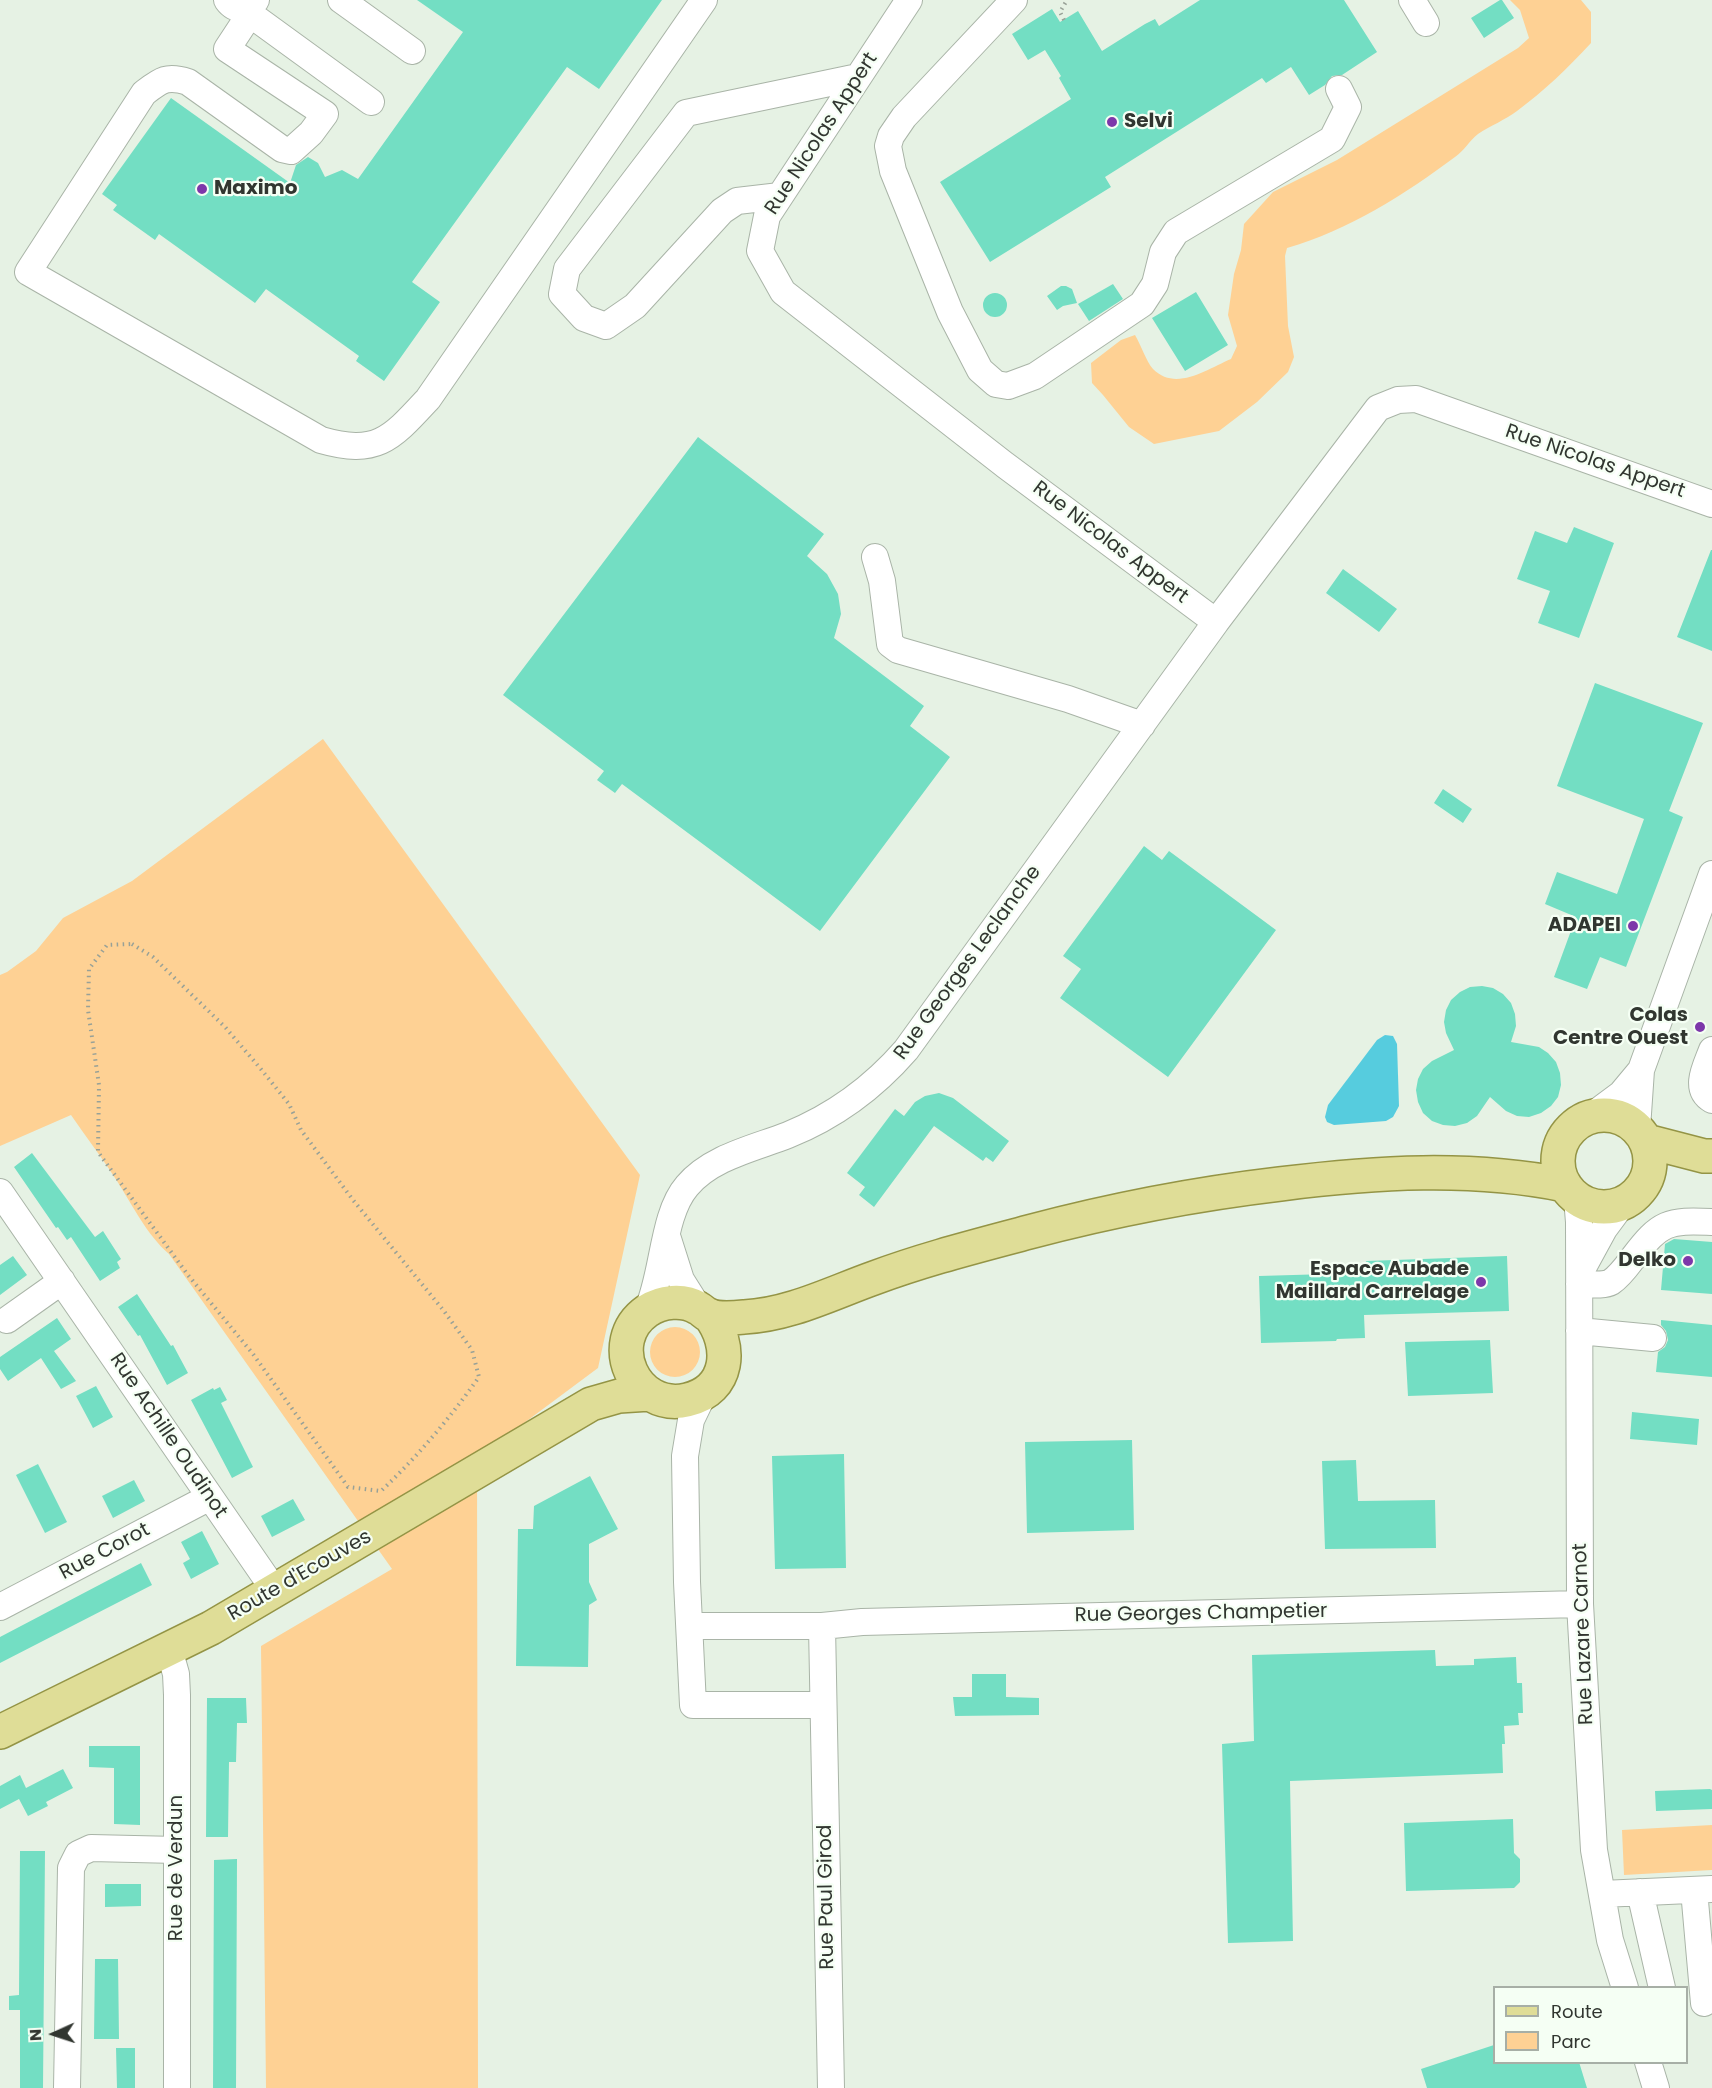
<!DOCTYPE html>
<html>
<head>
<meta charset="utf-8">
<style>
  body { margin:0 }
  #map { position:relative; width:1712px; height:2088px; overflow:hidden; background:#e6f2e4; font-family:Poppins,sans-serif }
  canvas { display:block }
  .legend { position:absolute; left:1493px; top:1986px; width:195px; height:78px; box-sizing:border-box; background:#f5fff4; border:2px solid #a7afa6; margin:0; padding:8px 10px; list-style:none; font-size:18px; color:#313630 }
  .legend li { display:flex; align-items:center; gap:12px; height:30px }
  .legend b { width:30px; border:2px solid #a7afa6 }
  .north { position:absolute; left:24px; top:2004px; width:60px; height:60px; -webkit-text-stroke:4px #f5fff4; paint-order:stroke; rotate:267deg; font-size:16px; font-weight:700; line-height:24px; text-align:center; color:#313630 }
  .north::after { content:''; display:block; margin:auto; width:21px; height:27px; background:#313630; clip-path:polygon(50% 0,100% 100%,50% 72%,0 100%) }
</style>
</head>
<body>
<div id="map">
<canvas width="1712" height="2088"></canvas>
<ul class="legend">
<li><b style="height:8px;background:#dfdd97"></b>Route</li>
<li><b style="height:16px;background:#fed194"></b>Parc</li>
</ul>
<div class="north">N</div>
</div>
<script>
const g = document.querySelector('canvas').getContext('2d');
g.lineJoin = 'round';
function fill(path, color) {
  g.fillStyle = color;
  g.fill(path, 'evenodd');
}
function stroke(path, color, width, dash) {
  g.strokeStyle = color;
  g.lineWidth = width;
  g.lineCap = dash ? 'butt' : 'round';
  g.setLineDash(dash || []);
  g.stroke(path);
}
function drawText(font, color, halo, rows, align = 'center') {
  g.font = font + ' Poppins,sans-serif';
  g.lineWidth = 4.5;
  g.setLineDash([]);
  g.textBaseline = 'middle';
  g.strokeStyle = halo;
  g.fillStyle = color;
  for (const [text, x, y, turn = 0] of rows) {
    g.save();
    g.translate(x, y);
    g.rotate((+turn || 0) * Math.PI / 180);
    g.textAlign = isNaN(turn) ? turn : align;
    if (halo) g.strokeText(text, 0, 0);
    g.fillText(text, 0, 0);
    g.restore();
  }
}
fill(new Path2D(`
  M1510 0H1581L1591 12V43C1568 68 1544 91 1517 111 1505 120 1490 126 1478 134 1469 141 1464 151 1455 157 1404 195 1349 230 1287 248L1285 256 1288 326 1294 357 1288 372 1257 402 1219 431 1154 444 1129 427 1103 395 1092 383 1091 363 1121 340 1135 335C1141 345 1146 361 1153 369 1176 392 1207 369 1231 359L1237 346 1228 315 1234 274 1241 250 1244 224 1273 192 1337 160 1518 48 1529 38 1520 10Z
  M323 739 640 1175 598 1368 477 1458 478 2088H266L261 1646 392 1569 169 1254C147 1235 133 1206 117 1181 103 1159 86 1137 71 1115L0 1146V975L7 972 36 951 63 918 132 881Z
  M650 1352a25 25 0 1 1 50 0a25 25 0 1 1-50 0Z
  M1712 1825V1870L1624 1875 1622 1830Z`), '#fed194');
fill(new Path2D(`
  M1385 1035 1393 1036 1397 1044 1399 1106 1393 1117 1386 1121 1334 1125 1327 1122 1325 1117 1328 1105 1377 1040Z`), '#56ccde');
fill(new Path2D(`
  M417 0H662L599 89 567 67 412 282 440 302 384 381 356 361 359 356 266 289 255 303 159 234 155 240 113 210 117 205 102 194 171 98 290 183 296 165 308 157 318 163 325 177 342 170 358 179 463 32Z
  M1200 0H1344L1377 52 1342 75 1332 76 1325 85 1309 95 1291 67 1266 83 1262 78 1105 177 1111 187 990 262 940 182 1071 99 1059 78 1061 76 1045 50 1028 60 1012 34 1052 9 1060 22 1078 11 1102 51 1145 24 1155 19 1159 26Z
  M1500 0H1502L1514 18 1484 38 1471 18Z
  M1113 284 1123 299 1089 321 1078 304Z
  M1061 286H1066L1072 289 1077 303 1063 306 1057 310 1047 296Z
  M1196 292 1228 345 1185 371 1152 318Z
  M983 305a12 12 0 1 1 24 0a12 12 0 1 1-24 0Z
  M698 437 824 534 807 556 827 574 838 594 841 614 834 638 924 706 910 726 950 757 820 931 622 784 615 793 597 780 604 771 503 695Z
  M1574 527 1614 543 1579 638 1538 623 1550 591 1517 579 1535 531 1567 543Z
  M1711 550H1712V651L1677 637Z
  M1343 569 1397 609 1379 632 1326 593Z
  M1595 683 1703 723 1669 811 1683 817 1626 967 1600 957 1587 989 1554 977 1576 917 1545 904 1557 872 1617 894 1644 819 1557 786Z
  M1443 789 1472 809 1463 823 1434 803Z
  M1144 846 1162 860 1169 851 1276 930 1168 1077 1060 998 1081 969 1063 956Z
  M1482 986 1493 988 1503 994 1511 1003 1515 1014 1516 1026 1511 1042 1539 1047 1548 1053 1556 1062 1560 1073 1561 1085 1558 1097 1551 1106 1541 1113 1529 1117 1517 1116 1506 1111 1490 1097 1477 1116 1467 1123 1455 1126 1443 1125 1432 1121 1423 1113 1418 1102 1416 1090 1418 1079 1423 1069 1432 1061 1454 1050 1446 1033 1444 1022 1446 1010 1451 1000 1460 992 1470 987Z
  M939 1093 953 1098 1009 1141 993 1162 986 1157 983 1161 934 1126 874 1207 859 1195 865 1187 847 1173 895 1109 904 1116 915 1102 925 1096Z
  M32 1153 95 1237 103 1231 121 1259 117 1262 120 1268 100 1281 71 1237 67 1240 58 1227 56 1228 14 1167Z
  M1674 1239 1712 1242V1294L1661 1290 1665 1244Z
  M13 1256 27 1275 0 1295V1265Z
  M1507 1256 1509 1311 1364 1315 1365 1338 1337 1339 1336 1341 1261 1343 1259 1276 1362 1273 1366 1261Z
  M137 1294 171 1346 173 1345 188 1373 167 1385 140 1335 138 1336 118 1307Z
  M57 1318 71 1339 54 1351 76 1381 61 1389 41 1358 8 1381 0 1369V1357Z
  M1661 1320 1712 1325V1377L1656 1372 1658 1352 1665 1347 1668 1340 1666 1331 1661 1325Z
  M1490 1340 1493 1393 1408 1396 1405 1342Z
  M96 1386 113 1417 93 1428 76 1396Z
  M220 1387 227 1400 221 1403 253 1467 232 1478 191 1400 213 1388 214 1390Z
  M1632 1412 1699 1419 1697 1445 1630 1439Z
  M1132 1440 1134 1530 1027 1533 1025 1442Z
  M844 1454 846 1568 775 1569 772 1456Z
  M1356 1460 1358 1501 1435 1500 1436 1548 1325 1549 1322 1461Z
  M38 1464 67 1522 45 1533 16 1475Z
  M590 1476 618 1529 589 1544V1582L597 1600 589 1605 588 1667 516 1666 518 1529H533L534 1506Z
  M134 1480 145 1501 113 1518 102 1496Z
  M293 1499 305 1520 272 1537 261 1516Z
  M202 1531 219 1564 191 1579 183 1563 190 1559 181 1542Z
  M141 1563 152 1585 0 1663V1637Z
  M1435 1650 1436 1666 1474 1665V1659L1516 1657 1517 1683H1522L1523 1713H1518L1519 1725 1504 1726 1505 1744H1502L1503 1773 1290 1781 1293 1941 1228 1943 1222 1744 1254 1741 1252 1655Z
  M972 1674H1006V1697L1039 1698V1715L955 1716 953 1697H972Z
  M207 1698H246L247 1723H237L236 1762H229L228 1837H206Z
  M89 1746H140V1825L114 1824V1768L89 1767Z
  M63 1769 73 1788 46 1802 48 1806 28 1816 19 1799 0 1809V1786L20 1775 26 1788Z
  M1710 1789 1712 1790V1809L1656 1811 1655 1791Z
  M1513 1819 1514 1853 1520 1859V1882L1514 1888 1406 1891 1404 1823Z
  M20 1851H45L43 2088H20V2010H9V1996L19 1995Z
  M237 1859 236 2088H213L214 1860Z
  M105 1884H141V1906L105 1907Z
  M95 1959H118L119 2039H94Z
  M1494 2045V2062H1579L1587 2088H1427L1421 2069Z
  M116 2048H135V2088H117Z`), '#73dec3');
const minor = new Path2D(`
  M227 0C235 11 248 11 256 0
  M341 0 412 51
  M909 0 767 216 760 251 783 292 1005 465 1216 622 1378 408 1398 400 1416 399 1712 504
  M1014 0 904 117 891 136 888 146 893 171 950 312 980 370 996 384 1008 386 1035 376 1142 304 1155 284 1163 252 1176 232 1332 139 1348 107 1339 89
  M1412 0 1426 23
  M371 102 250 14 227 49 325 114 311 133 291 151 282 149 188 82C167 75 161 80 144 93L28 272 321 440C377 456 391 439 428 399L704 0
  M780 196 737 201 722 211 635 306 606 326 584 318 562 294 567 269 686 113 858 77
  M875 557 882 581 890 644 898 650 1068 699 1142 725
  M1712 1050C1706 1066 1693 1089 1712 1100
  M1590 1117 1621 1094 1641 1070
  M1637 1128 1641 1070 1712 874
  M0 1192 275 1591
  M1577 1198 1579 1222 1580 1604 1594 1850 1610 1940 1625 1988
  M668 1239 681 1280 698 1307
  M1580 1273 1604 1229 1624 1202
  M1579 1284C1588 1284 1604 1286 1611 1282 1620 1276 1627 1266 1633 1258 1660 1222 1668 1220 1712 1222
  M647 1311C664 1274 662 1215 687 1186 711 1157 755 1148 788 1135 835 1116 873 1088 906 1050L1216 622
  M7 1320 62 1281
  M1579 1331 1653 1338
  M704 1393 691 1420 685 1456 687 1582 693 1705H823
  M0 1607 210 1497
  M690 1626H822L862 1622 1580 1604
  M822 1626 831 2088
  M169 1649 176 1674 177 1695V2088
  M1694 1890 1704 2003
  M1640 1892 1662 1988
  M1602 1894 1712 1889
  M1648 2062 1656 2088
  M67 2088 71 1868 78 1854 91 1848 177 1850`);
const major = new Path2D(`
  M1558 1161a46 46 0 1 1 92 0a46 46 0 1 1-92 0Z
  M1646 1141 1704 1156H1712
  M709 1315C733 1345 730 1390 687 1400 635 1412 603 1342 647 1311 662 1301 683 1299 698 1308 702 1310 704 1313 708 1315 717 1319 733 1318 744 1317 789 1315 832 1293 874 1278 925 1259 977 1246 1029 1232 1112 1210 1195 1194 1280 1184 1375 1172 1471 1166 1565 1185
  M0 1732 211 1628 591 1404 619 1396 650 1394`);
stroke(minor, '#a9b4a7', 28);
stroke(major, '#949445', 36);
stroke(new Path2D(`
  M1064 20 1060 12 1067 0
  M132 944 153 957 225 1027 260 1068 289 1104 301 1130 353 1200 444 1311 472 1350 479 1377C450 1418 418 1456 381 1491L348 1487 253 1354 188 1275 98 1152 99 1085 88 1010 89 969 107 945Z`), '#98a197', 4, [1.5, 4.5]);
stroke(minor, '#fff', 26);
stroke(major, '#dfdd97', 33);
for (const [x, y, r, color] of [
  [1112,122,6,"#7d37aa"],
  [202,189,6,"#7d37aa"],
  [1633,926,6,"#7d37aa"],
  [1700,1027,6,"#7d37aa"],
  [1688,1261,6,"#7d37aa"],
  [1481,1282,6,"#7d37aa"]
]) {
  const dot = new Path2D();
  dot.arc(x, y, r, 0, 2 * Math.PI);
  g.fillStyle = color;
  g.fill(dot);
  stroke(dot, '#f5fff4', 2);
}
drawText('bold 20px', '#313630', '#f5fff4', [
  ["Selvi",1124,122,"left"],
  ["Maximo",214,189,"left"],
  ["ADAPEI",1621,926],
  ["Colas",1688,1016],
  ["Centre Ouest",1688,1039],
  ["Delko",1676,1261],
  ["Espace Aubade",1469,1270],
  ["Maillard Carrelage",1469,1293]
], 'right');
drawText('20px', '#313630', '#f5fff4', [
  ["Rue Nicolas Appert",822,134,-57],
  ["Rue Nicolas Appert",1595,462,19],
  ["Rue Nicolas Appert",1110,543,37],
  ["Rue Georges Leclanche",968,963,-54],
  ["Rue Achille Oudinot",168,1436,56],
  ["Rue Corot",105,1552,-28],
  ["Route d'Ecouves",300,1576,-30],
  ["Rue Georges Champetier",1201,1614,-1],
  ["Rue Lazare Carnot",1584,1634,-92],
  ["Rue de Verdun",177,1868,-90],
  ["Rue Paul Girod",827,1897,-91]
]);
</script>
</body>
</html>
